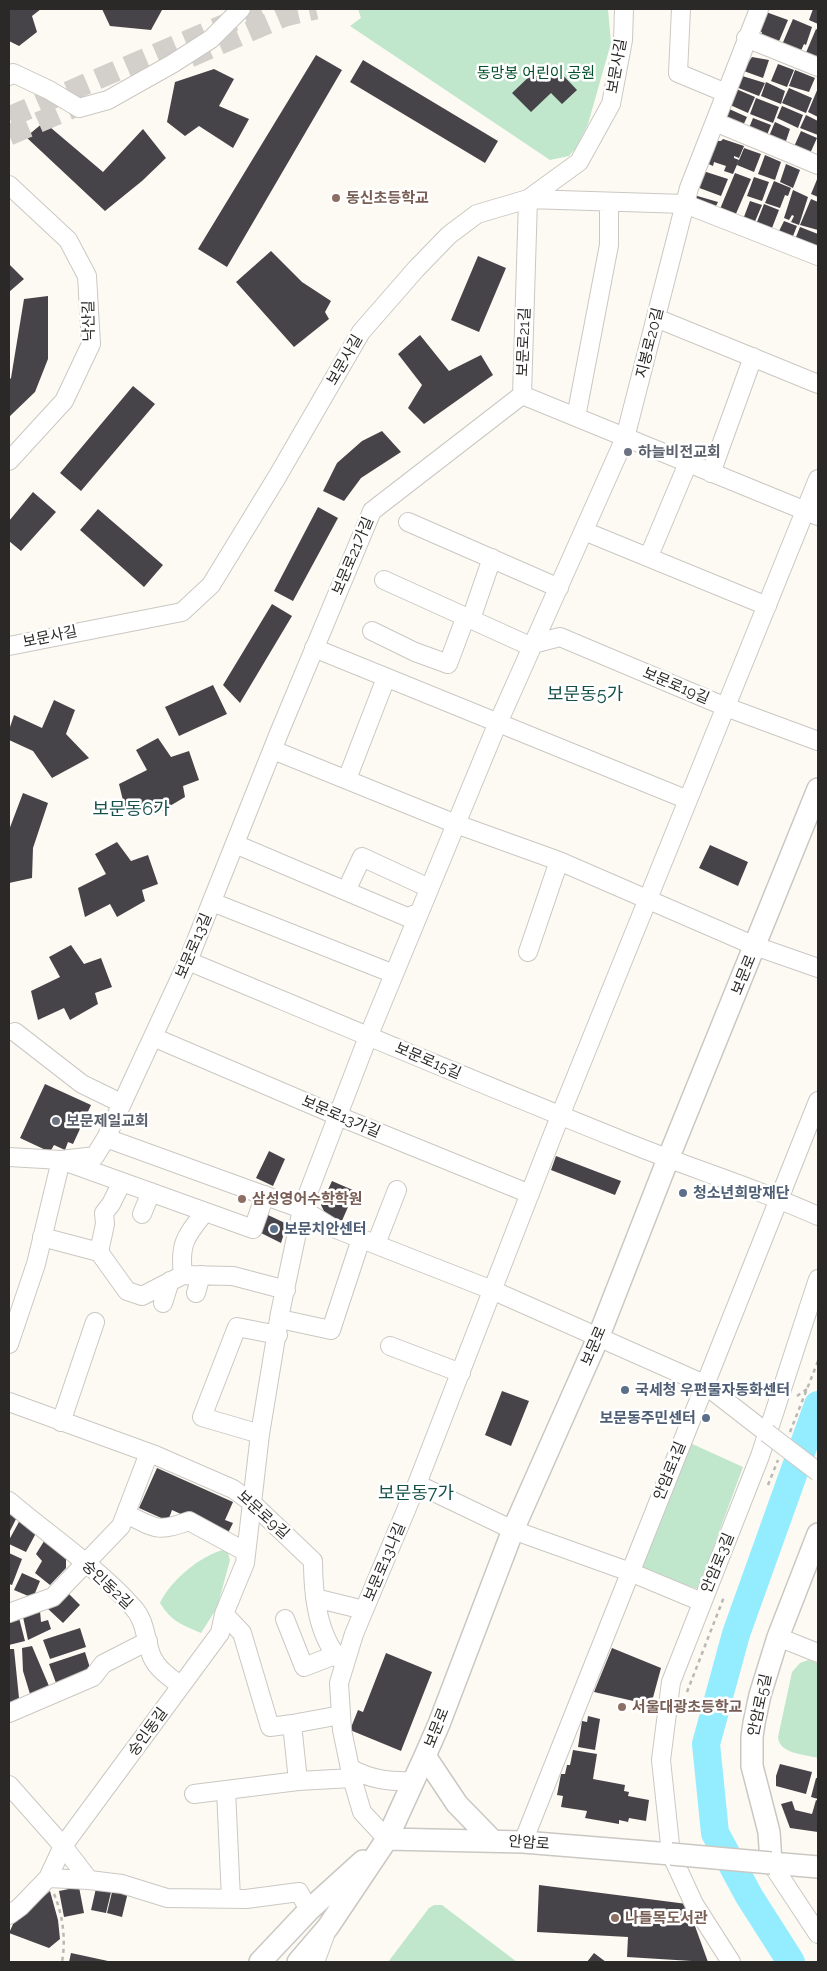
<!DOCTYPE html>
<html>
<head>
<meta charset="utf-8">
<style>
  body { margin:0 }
  #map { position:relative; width:827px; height:1971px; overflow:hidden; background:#fdfaf4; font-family:Raleway,sans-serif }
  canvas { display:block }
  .frame { position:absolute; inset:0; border:10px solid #2a2927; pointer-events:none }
</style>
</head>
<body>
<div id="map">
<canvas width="827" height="1971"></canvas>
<div class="frame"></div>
</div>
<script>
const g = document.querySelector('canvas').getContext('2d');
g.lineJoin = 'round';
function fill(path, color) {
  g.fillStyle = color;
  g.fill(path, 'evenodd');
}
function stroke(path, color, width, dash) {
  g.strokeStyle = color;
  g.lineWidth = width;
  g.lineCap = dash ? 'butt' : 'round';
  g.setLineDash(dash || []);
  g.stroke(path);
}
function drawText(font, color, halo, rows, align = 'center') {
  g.font = font + ' Raleway,"Noto Sans KR",sans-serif';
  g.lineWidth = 5;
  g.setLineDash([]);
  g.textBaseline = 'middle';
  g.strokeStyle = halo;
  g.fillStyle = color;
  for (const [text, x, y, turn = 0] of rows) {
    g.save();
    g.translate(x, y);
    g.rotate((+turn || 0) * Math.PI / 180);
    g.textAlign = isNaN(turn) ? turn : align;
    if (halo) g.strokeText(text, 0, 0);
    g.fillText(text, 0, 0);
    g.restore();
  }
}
fill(new Path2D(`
  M358 9H608L611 43 588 124 576 148 569 156 550 160 350 26 361 18Z
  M688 1442 743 1467 698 1589 639 1569Z
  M223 1550 228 1553 230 1560 217 1608 201 1633C181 1624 172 1622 160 1603 170 1581 200 1556 223 1550Z
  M808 1660 818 1663V1758C804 1754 779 1754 778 1737L792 1672 800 1663Z
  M434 1905H442L517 1962H388L429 1908Z`), '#c0e7cb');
stroke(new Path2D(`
  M791 1962 749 1896 715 1833 706 1744 736 1634 818 1405`), '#94ecff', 28);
fill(new Path2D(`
  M9 9H41L32 16 37 32 19 46 9 41Z
  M102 9H161L162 10 151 30 110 26Z
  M813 9H818V24L809 20Z
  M766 12 788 20 777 46 760 38 762 32 758 31Z
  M793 19 812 27 806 45 804 44 799 55 781 47Z
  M816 29 818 30V62L805 55Z
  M316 55 342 70 227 267 198 249Z
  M752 57 769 60 763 78 741 70 745 62 748 63Z
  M363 60 498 141 485 163 350 82Z
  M778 64 794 70 787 87 771 81Z
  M214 69 234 79 219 106 249 119 233 148 199 126 185 136 167 122 175 82Z
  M558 70 577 90 562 104 551 93 531 112 512 93 535 71 546 82Z
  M795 70 815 78 809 92 789 86Z
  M739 75 765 83 759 96 736 87Z
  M766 82 785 91 781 104 761 96Z
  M734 88 755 97 748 113 728 104Z
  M789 88 812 98 806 113 782 103Z
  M818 88V117L808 112Z
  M756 98 779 107 773 123 750 114Z
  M782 106 803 115 798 128 777 118Z
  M727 108 747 117 741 130 730 126 725 114Z
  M806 115 818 121V135L800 128Z
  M753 118 771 125 765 140 747 133Z
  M44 122 103 172 143 129 166 158 142 181 105 211 26 137Z
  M775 122 790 129 784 147 767 141Z
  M801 131 817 138 808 158 792 151Z
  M723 139 744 146 739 158 734 156V158L739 160 733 174 724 171 726 166 714 162 713 166 704 162 709 148 716 150 711 148 713 141H721Z
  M744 148 761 154 754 172 737 165Z
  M765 155 781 162 775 180 758 174Z
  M786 164 800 170 793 188 780 182Z
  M700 170 728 179 721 196 694 186Z
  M735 173 751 179 735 216 720 209Z
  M754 177 769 182 762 201 747 196Z
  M818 177V197L811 194Z
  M774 181 791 188 788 196 785 195 780 208 765 203Z
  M793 190 808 197 799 225 791 222 794 216 792 215 789 220 784 218Z
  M694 195 718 202 714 210 697 204Z
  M811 199 818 202V230L800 225Z
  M750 201 762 205 753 226 742 222Z
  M764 204 779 210 770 233 755 227Z
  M784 221 797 226 791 241 777 235Z
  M800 227 818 234V251L794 242Z
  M271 251 302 282 331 301 325 312 329 319 294 347 236 282Z
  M478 256 506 268 479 332 451 320Z
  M9 264 24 279 9 292Z
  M48 296V359L35 392 9 417V380L11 378 24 299Z
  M420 335 449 371 481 355 493 375 424 424 408 408 422 385 398 354Z
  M133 386 155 404 81 491 60 473Z
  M382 431 401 452 361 478 344 501 323 491 337 463 362 441Z
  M33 492 56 512 21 551 9 541V521Z
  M318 507 338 518 293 601 274 591Z
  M98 509 163 565 144 587 80 530Z
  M272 604 292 616 240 703 223 685Z
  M213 685 227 714 179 736 165 707Z
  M54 700 75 710 66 734 89 758 52 778 33 751 9 740V730L14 715 42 728Z
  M158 738 171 757 189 751 199 780 183 786 185 797 158 813 151 800 126 813 119 784 147 770 136 750Z
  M23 793 48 803 33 848 32 878 9 883V830Z
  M117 842 131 861 148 855 158 884 142 890 145 901 117 917 110 904 85 917 78 888 106 874 95 854Z
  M710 845 748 862 738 886 699 868Z
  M71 945 84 964 101 958 112 987 95 993 98 1004 70 1020 64 1008 38 1020 31 991 60 977 49 957Z
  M45 1084 91 1105 73 1144 68 1142 65 1150 54 1145 50 1152 20 1138Z
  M269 1151 285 1159 273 1186 256 1178Z
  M556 1156 621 1181 615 1195 551 1170Z
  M332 1181 355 1191 341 1223 327 1217 321 1205Z
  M268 1215 287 1224 281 1243 261 1233Z
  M502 1391 529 1401 511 1446 485 1435Z
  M157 1468 233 1502 225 1520 233 1523 227 1535 172 1510 168 1521 139 1508Z
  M9 1514 17 1517 9 1533Z
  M20 1520 36 1533 26 1552 9 1544V1540Z
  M46 1538 66 1555V1568L50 1585 35 1573 42 1561 36 1554Z
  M9 1553 22 1559 12 1585 9 1584Z
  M22 1573 40 1581 33 1598 14 1590Z
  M64 1589 80 1605 63 1623 46 1607Z
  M40 1611 41 1622 48 1620 51 1629 28 1640 23 1617Z
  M19 1618 25 1641 9 1645V1620Z
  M80 1628 86 1647 50 1659 43 1640Z
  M32 1646 49 1686 30 1694 23 1671 22 1648Z
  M612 1648 661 1668 651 1705 594 1692Z
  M9 1649H14L19 1698 9 1703Z
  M85 1652 91 1671 56 1683 49 1664Z
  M386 1653 432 1672 401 1751 350 1730 358 1710 363 1712Z
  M588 1716 600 1719 595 1750 578 1747 582 1721 587 1722Z
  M573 1750 597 1754 593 1779 625 1785 624 1791 629 1792 628 1796 649 1800 646 1821 629 1818 628 1822 619 1820V1824L585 1818 587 1811 561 1807 563 1796 557 1795 561 1774H565L567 1765H570Z
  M780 1764 812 1772 806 1794 776 1786V1776Z
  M816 1778H818V1799L811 1797Z
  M816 1800 818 1801V1832L790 1828 781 1804 792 1801 795 1810 812 1814Z
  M97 1884 112 1888 106 1913 91 1910Z
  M539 1885 687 1904 708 1962 627 1957 628 1937 537 1932Z
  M79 1887 84 1913 64 1917 59 1891Z
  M113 1888 128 1892 122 1917 107 1913Z
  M50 1891 58 1920 60 1939 49 1948 9 1933 14 1922Z
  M71 1953 108 1961V1962H69Z
  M594 1953 606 1962H587Z`), '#474449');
stroke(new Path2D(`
  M190 57 285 16 316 9
  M9 117 261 9
  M9 135 93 99`), '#d3d0cb', 21, [21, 11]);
const minor = new Path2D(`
  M681 9 678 73 726 93
  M746 38 818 67
  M9 76 13 73 49 90 79 108 108 100 172 64 211 39 241 9
  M715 122 818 165
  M9 185 68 240 87 276 91 344 64 401 9 461
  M656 318 818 384
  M522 395 528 199 685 204 818 256
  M522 395 818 516
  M576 417 609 245V202
  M711 473 753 357
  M408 522 559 588
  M584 531 767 606
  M649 556 688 463
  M384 580 532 647
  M372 631 415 652 448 664 463 624 473 613 492 558
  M533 644 560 637 726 707 818 741
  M9 646 182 612 211 585 277 477 361 332 416 269 449 235 477 214 528 199 579 162 611 104 623 40 624 9
  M314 648 688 800
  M273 750 456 824 559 861 755 946 818 968
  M347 779 386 678
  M235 844 407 917 419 913
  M346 891 362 857 429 888
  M212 902 394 974
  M528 952 559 861
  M188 961C332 1021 476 1082 621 1140 686 1167 754 1187 818 1216
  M15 1032 82 1084 121 1103
  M153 1037 338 1116 530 1194
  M106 1138 302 1209 331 1227 492 1290 704 1384 767 1433
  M9 1157 61 1160 95 1156 106 1138 188 961 279 733 372 511 522 395
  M142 1214 151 1192
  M42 1237 99 1252 127 1291 142 1296 183 1275 233 1276 286 1290
  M376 1244 397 1190
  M99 1252 105 1224 104 1213 111 1204 122 1182
  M183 1275C179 1243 186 1236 205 1212
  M196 1293 201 1275
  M163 1303 170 1281
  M280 1319 331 1330 361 1239
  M9 1344 36 1264 61 1160 253 1229 265 1195
  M390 1346 461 1373
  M9 1402 155 1455 233 1489 251 1502 313 1561C313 1594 318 1642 345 1664
  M61 1422 95 1322
  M260 1434 202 1417 237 1327 278 1335
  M417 1484 513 1530 630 1572 702 1602
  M9 1501C49 1535 95 1566 131 1605 147 1621 144 1638 152 1657 158 1670 170 1677 181 1686
  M126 1514C155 1528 157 1533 189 1521L246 1552
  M315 1598 364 1610
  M9 1613 53 1597 121 1526 149 1453
  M224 1614 242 1633 270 1727 292 1724 298 1781
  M285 1619 304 1667 335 1655
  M778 1637 818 1653
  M9 1713 93 1677 103 1664 148 1641
  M292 1724 341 1715
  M350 1768C371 1780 391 1782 414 1781
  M9 1785 63 1846 89 1880
  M226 1790 231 1899
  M194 1794 298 1781 352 1778
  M387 1839 362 1812 352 1778 342 1730 339 1683 354 1634 417 1484 560 1116 818 479
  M523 1842 818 1101
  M771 1863 818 1934
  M48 1878 89 1880 122 1884 167 1898 246 1899 299 1892 309 1910
  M9 1915 20 1907 48 1878 63 1846 220 1633 224 1614 245 1563 260 1434 280 1313 302 1209 366 1042 494 732 625 438 689 188 759 9
  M315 1962 325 1935
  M731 1962 694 1904 671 1854 661 1760 671 1682 760 1456 818 1279`);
const major = new Path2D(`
  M818 1534 778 1637 760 1695 754 1723 752 1737V1766L769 1832 771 1863 818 1867
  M425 1756 457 1804 493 1841
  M387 1839 523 1842 671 1854
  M260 1962 309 1910 363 1861
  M298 1962 328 1927 387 1839 425 1756 439 1724 513 1530 598 1338 668 1159 818 789`);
stroke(minor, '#cbc8c3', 20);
stroke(major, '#cbc8c3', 24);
stroke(new Path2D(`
  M797 1396 807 1389
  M790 1432 818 1361
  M768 1485 778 1460
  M687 1692 724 1597
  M54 1894C63 1915 66 1940 62 1962`), '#bab8b3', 2.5, [4, 4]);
stroke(minor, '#fff', 18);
stroke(major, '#fff', 21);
const minorBridge = new Path2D(`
  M767 1433 818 1472`);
const majorBridge = new Path2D(`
  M671 1854 771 1863`);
stroke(minorBridge, '#cbc8c3', 20, []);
stroke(majorBridge, '#cbc8c3', 24, []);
stroke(minorBridge, '#fff', 18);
stroke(majorBridge, '#fff', 21);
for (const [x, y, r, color] of [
  [336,198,5,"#8d6e63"],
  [628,452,5,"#6b7280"],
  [56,1121,5,"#6b7280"],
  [683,1193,5,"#5c6f8a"],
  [242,1199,5,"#8d6e63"],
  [274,1229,5,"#5c6f8a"],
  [625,1390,5,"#5c6f8a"],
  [706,1418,5,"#5c6f8a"],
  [622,1707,5,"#8d6e63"],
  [615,1918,5,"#8d6e63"]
]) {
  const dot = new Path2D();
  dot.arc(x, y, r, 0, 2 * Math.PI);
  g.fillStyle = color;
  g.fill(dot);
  stroke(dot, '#fff', 2);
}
drawText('15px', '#2a2927', '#fff', [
  ["보문사길",617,66,-80],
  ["낙산길",89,321,-91],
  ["보문로21길",524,342,-88],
  ["지봉로20길",650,343,-76],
  ["보문사길",345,360,-60],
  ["보문로21가길",353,556,-67],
  ["보문사길",50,637,-12],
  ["보문로19길",676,686,23],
  ["보문로13길",194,946,-67],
  ["보문로",744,975,-68],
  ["보문로15길",428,1061,23],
  ["보문로13가길",341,1117,23],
  ["보문로",594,1346,-67],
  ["안암로1길",670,1471,-68],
  ["보문로9길",263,1515,42],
  ["보문로13나길",385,1562,-67],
  ["안암로3길",718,1563,-68],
  ["숭인동2길",107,1585,43],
  ["안암로5길",760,1705,-78],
  ["보문로",437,1728,-68],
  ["숭인동길",148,1732,-54],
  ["안암로",529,1843,4]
]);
drawText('15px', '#025029', '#fff', [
  ["동망봉 어린이 공원",536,73]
]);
drawText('bold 15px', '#785e54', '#fff', [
  ["동신초등학교",346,198],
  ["삼성영어수학학원",252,1199],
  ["서울대광초등학교",632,1707],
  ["나들목도서관",625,1918]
], 'left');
drawText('bold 15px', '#5b616d', '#fff', [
  ["하늘비전교회",638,452],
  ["보문제일교회",66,1121]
], 'left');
drawText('bold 15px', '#4e5e75', '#fff', [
  ["청소년희망재단",693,1193],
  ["보문치안센터",284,1229],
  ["국세청 우편물자동화센터",635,1390],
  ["보문동주민센터",696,1418,"right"]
], 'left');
drawText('18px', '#144f48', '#fff', [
  ["보문동5가",585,695],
  ["보문동6가",131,810],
  ["보문동7가",416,1494]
]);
</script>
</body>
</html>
